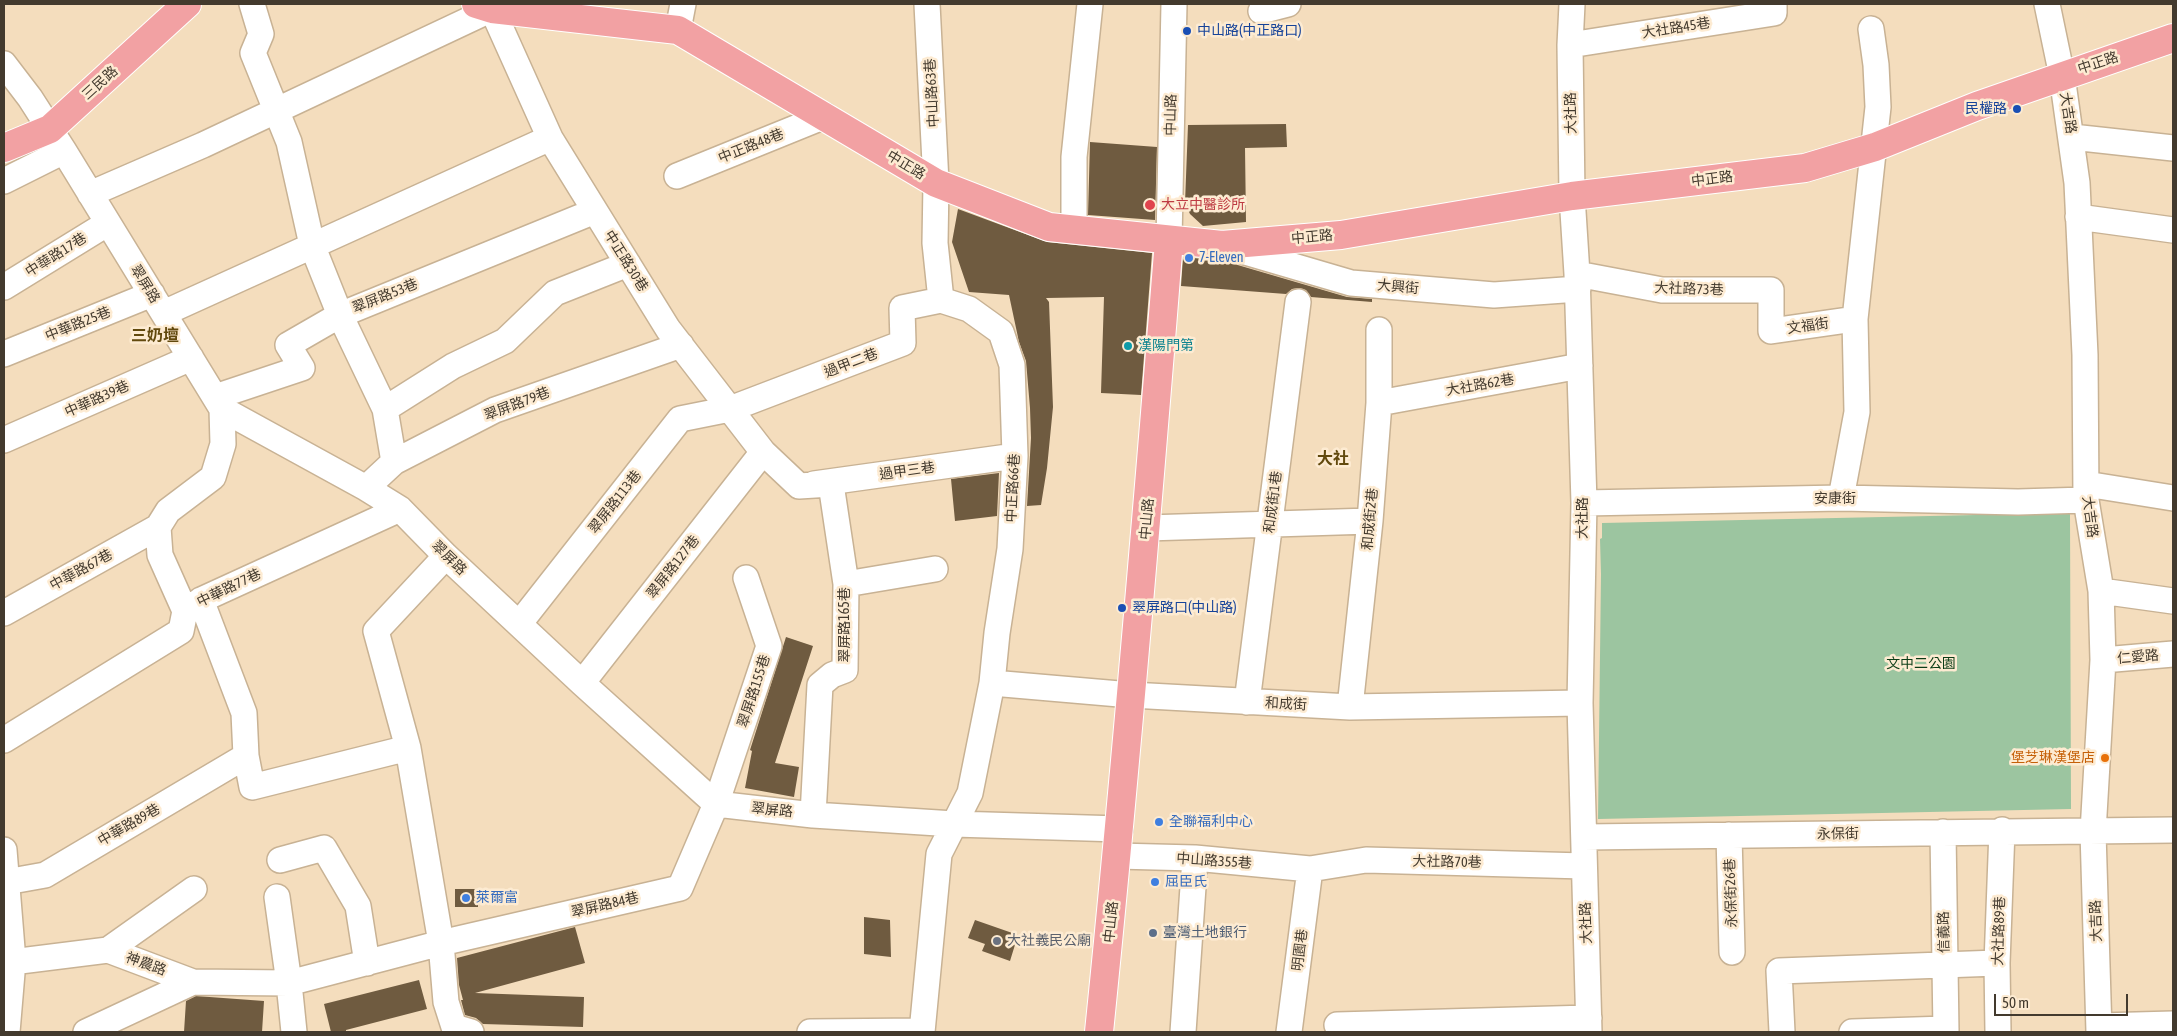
<!DOCTYPE html>
<html>
<head>
<meta charset="utf-8">
<style>
  body { margin:0 }
  #map { position:relative; width:2177px; height:1036px; overflow:hidden; background:#f4ddbd; font-family:"Asap Condensed",sans-serif }
  canvas { display:block }
  .frame { position:absolute; inset:0; border:5px solid #433a2e; pointer-events:none }
  .scale { position:absolute; left:1994px; top:994px; width:134px; height:22px; box-sizing:border-box; border:2px solid #433a2e; border-top:0; padding-left:6px; font-size:15px; line-height:18px; white-space:nowrap; color:#433a2e; -webkit-text-stroke:4px #fdebd2; paint-order:stroke }
</style>
</head>
<body>
<div id="map">
<canvas width="2177" height="1036"></canvas>
<div class="frame"></div>
<div class="scale">50 m</div>
</div>
<script>
const g = document.querySelector('canvas').getContext('2d');
g.lineJoin = 'round';
function fill(path, color) {
  g.fillStyle = color;
  g.fill(path, 'evenodd');
}
function stroke(path, color, width, dash) {
  g.strokeStyle = color;
  g.lineWidth = width;
  g.lineCap = dash ? 'butt' : 'round';
  g.setLineDash(dash || []);
  g.stroke(path);
}
function drawText(font, color, halo, rows, align = 'center') {
  g.font = font + ' "Asap Condensed","Noto Sans TC",sans-serif';
  g.lineWidth = 5;
  g.setLineDash([]);
  g.textBaseline = 'middle';
  g.strokeStyle = halo;
  g.fillStyle = color;
  for (const [text, x, y, turn = 0] of rows) {
    g.save();
    g.translate(x, y);
    g.rotate((+turn || 0) * Math.PI / 180);
    g.textAlign = isNaN(turn) ? turn : align;
    if (halo) g.strokeText(text, 0, 0);
    g.fillText(text, 0, 0);
    g.restore();
  }
}
fill(new Path2D(`
  M2070 513 2071 809 1598 819 1601 574 1600 539 1602 538V523Z`), '#9cc5a0');
fill(new Path2D(`
  M1286 124 1287 147 1245 148 1246 222 1203 226 1190 214 1185 203 1188 125Z
  M1090 142 1157 147 1155 220 1088 215Z
  M958 209 1047 242 1152 253 1141 395 1101 393 1104 297 1046 298 1049 302 1053 407 1047 468 1041 505 1027 506 1031 438 1030 408 1026 361 1019 342 1009 295 969 292 952 242Z
  M1183 257 1224 261 1347 297 1372 299V302L1311 297 1306 290 1299 288 1292 289 1286 294 1181 286Z
  M999 473 997 516 955 521 951 479Z
  M786 637 813 646 775 763 799 767 794 797 745 788 752 751 750 750Z
  M455 889H478V907H455Z
  M864 917 890 920 891 957 864 954Z
  M975 920 1018 935 1010 961 982 951 985 944 968 938Z
  M575 927 585 963 475 993 584 997 583 1027 483 1024 476 1018 465 1015 461 1000H463L459 985 457 958Z
  M419 980 427 1009 346 1030V1032H331L324 1004Z
  M196 996 264 1001 262 1032H184L186 1001Z`), '#6f5b40');
const minor = new Path2D(`
  M252 4 261 34 253 53 289 142 312 245 340 315 385 409 394 462
  M1572 4 1570 45 1572 196 1577 274 1584 503 1580 703 1589 1032
  M2047 4 2062 76 2077 183 2085 355 2086 500 2101 591 2103 660 2093 832 2099 1032
  M1261 11 1288 4
  M678 30 683 4
  M1570 45 1774 13V4
  M4 64 30 98 64 151 222 409 366 488 400 509 446 556 582 683 716 804 813 815 954 824 1120 829
  M2072 137 2173 148
  M677 176 825 116
  M4 181 64 151
  M90 194 203 145 492 9 550 138 668 329 763 452 799 486
  M2078 217 2173 230
  M1074 229V157L1090 4
  M1169 240 1174 4
  M1225 246 1351 283 1494 295 1578 289
  M1577 274 1662 290H1771V331L1855 319
  M4 287 108 223
  M164 313 550 138
  M4 354 152 294
  M215 397 302 368 288 345 340 315 595 211
  M1379 403 1580 366
  M385 409 453 366 505 341 555 293 628 264
  M4 440 191 358
  M814 484 1015 456
  M2086 484 2173 498
  M799 486 831 484 846 584 845 670 832 675 820 685 813 815
  M366 488 394 462 495 410 681 345
  M1841 498 1857 412 1855 319 1878 107 1876 65 1871 29
  M1584 503 1841 498 2018 502 2086 500
  M1147 528 1370 521
  M446 556 376 631 408 748 441 943 446 1002 454 1027 471 1032
  M846 584 935 569
  M2101 591 2173 601
  M201 600 244 713 246 756 252 787 408 748
  M185 611 160 555 158 527 168 511 213 477 223 444 222 409
  M4 613 158 527
  M519 624 680 419 730 409 903 343 902 308 941 300
  M2103 660 2173 654
  M582 683 763 452
  M992 683 1131 695 1350 707 1580 703
  M1247 702 1298 302
  M1350 707 1370 521 1379 403V330
  M4 740 181 631 185 611 201 600 400 509
  M1943 832 1946 1032
  M1729 835 1732 952
  M1584 837 2173 830
  M4 850 13 961 7 1032
  M1117 856 1195 858 1310 869 1366 860 1584 866
  M280 860 324 848 358 906 367 963
  M6 882 45 875 246 756
  M277 897 289 983 294 1032
  M108 950 194 889
  M4 963 108 950 193 982 289 983 441 943 680 888 716 804 769 646 746 578
  M1337 1025 1589 1018
  M2099 1026 2173 1024
  M86 1032 193 982
  M810 1032 922 1031
  M922 1032 939 854 970 793 992 683 997 633 1010 549 1015 456 1012 365 1001 332 969 309 941 300 935 243 936 183 927 4
  M1183 1032 1195 858
  M1289 1032 1310 869
  M1782 1032 1779 971 1997 963
  M1852 1032 1946 1029
  M1998 1032 1997 963 2002 830`);
const major = new Path2D(`
  M476 4 492 9 678 30 936 183 1049 227 1222 245 1341 235 1572 196 1805 168 1875 147 1977 106 2173 38
  M4 148 50 129 187 4
  M1099 1032C1126 768 1148 504 1169 240`);
stroke(minor, '#c8b294', 28);
stroke(major, '#fff', 30);
stroke(minor, '#fff', 25);
stroke(major, '#f2a1a3', 28);
for (const [x, y, r, color] of [
  [1187,31,5,"#1a4fb4"],
  [2017,109,5,"#1a4fb4"],
  [1150,205,6,"#e0444e"],
  [1189,258,5,"#3f7fe0"],
  [1128,346,5,"#0f9aa8"],
  [1122,608,5,"#1a4fb4"],
  [2105,758,5,"#e8710a"],
  [1159,822,5,"#3f7fe0"],
  [1155,882,5,"#3f7fe0"],
  [466,898,5,"#3f7fe0"],
  [1153,933,5,"#5c6f8a"],
  [997,941,5,"#6b7280"]
]) {
  const dot = new Path2D();
  dot.arc(x, y, r, 0, 2 * Math.PI);
  g.fillStyle = color;
  g.fill(dot);
  stroke(dot, '#fdebd2', 2);
}
drawText('14px', '#433a2e', '#fdebd2', [
  ["大社路45巷",1676,28,-9],
  ["中正路",2098,63,-18],
  ["三民路",100,83,-42],
  ["中山路63巷",932,93,-93],
  ["大社路",1571,113,-91],
  ["大吉路",2068,113,81],
  ["中山路",1171,115,-89],
  ["中正路48巷",751,146,-22],
  ["中正路",906,165,31],
  ["中正路",1712,179,-7],
  ["中正路",1312,237,-5],
  ["中華路17巷",56,255,-32],
  ["中正路30巷",626,261,58],
  ["翠屏路",145,284,58],
  ["大興街",1398,287,5],
  ["大社路73巷",1689,289,2],
  ["翠屏路53巷",385,296,-22],
  ["中華路25巷",78,324,-22],
  ["文福街",1808,326,-8],
  ["過甲二巷",851,363,-21],
  ["大社路62巷",1480,385,-10],
  ["中華路39巷",97,399,-24],
  ["翠屏路79巷",517,404,-21],
  ["過甲三巷",907,471,-8],
  ["中正路66巷",1013,488,-87],
  ["安康街",1835,499],
  ["翠屏路113巷",615,502,-52],
  ["和成街1巷",1273,502,-83],
  ["大吉路",2090,517,82],
  ["大社路",1583,518,-90],
  ["中山路",1147,519,-85],
  ["和成街2巷",1370,519,-85],
  ["翠屏路",449,558,44],
  ["翠屏路127巷",673,567,-52],
  ["中華路67巷",81,570,-29],
  ["中華路77巷",229,588,-26],
  ["翠屏路165巷",845,625,-90],
  ["仁愛路",2138,657,-5],
  ["翠屏路155巷",754,691,-72],
  ["和成街",1286,704,3],
  ["翠屏路",772,810,6],
  ["中華路89巷",129,825,-30],
  ["永保街",1838,834,-1],
  ["中山路355巷",1214,861,4],
  ["大社路70巷",1447,862,1],
  ["永保街26巷",1731,893,-92],
  ["翠屏路84巷",605,905,-13],
  ["大吉路",2096,921,-92],
  ["中山路",1111,922,-84],
  ["大社路",1586,923,-92],
  ["大社路89巷",1999,931,-88],
  ["信義路",1944,932,-91],
  ["明園巷",1300,950,-83],
  ["神農路",146,964,20]
]);
drawText('14px', '#164399', '#fdebd2', [
  ["中山路(中正路口)",1197,31],
  ["民權路",2007,109,"right"],
  ["翠屏路口(中山路)",1132,608]
], 'left');
drawText('14px', '#be3a42', '#fdebd2', [
  ["大立中醫診所",1161,205]
], 'left');
drawText('14px', '#366cbe', '#fdebd2', [
  ["7-Eleven",1199,258],
  ["全聯福利中心",1169,822],
  ["屈臣氏",1165,882],
  ["萊爾富",476,898]
], 'left');
drawText('14px', '#0d838f', '#fdebd2', [
  ["漢陽門第",1138,346]
], 'left');
drawText('14px', '#0a3c16', '#fdebd2', [
  ["文中二公園",1921,664]
]);
drawText('14px', '#c56008', '#fdebd2', [
  ["堡芝琳漢堡店",2095,758]
], 'right');
drawText('14px', '#4e5e75', '#fdebd2', [
  ["臺灣土地銀行",1163,933]
], 'left');
drawText('14px', '#5b616d', '#fdebd2', [
  ["大社義民公廟",1007,941]
], 'left');
drawText('bold 16px', '#62490d', '#fdebd2', [
  ["三奶壇",155,336],
  ["大社",1333,459]
]);
</script>
</body>
</html>
